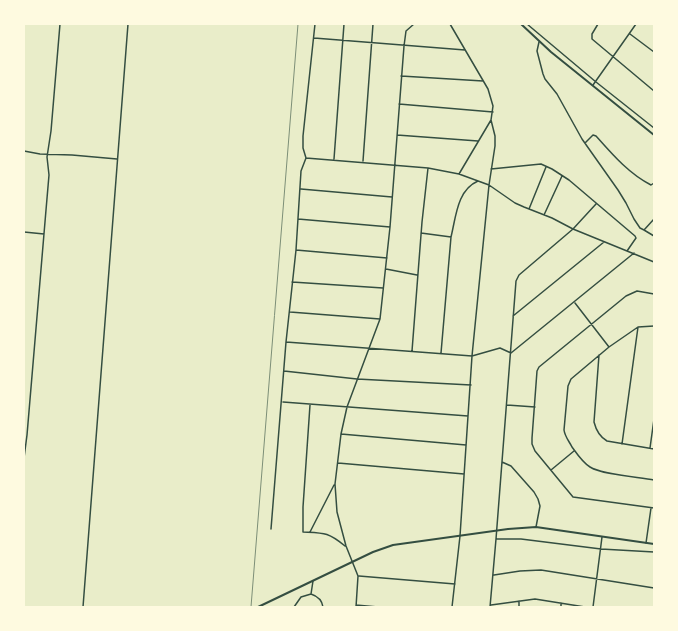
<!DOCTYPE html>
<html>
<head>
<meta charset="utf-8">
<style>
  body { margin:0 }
  #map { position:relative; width:678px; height:631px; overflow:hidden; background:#e9edc9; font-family:Lora,serif }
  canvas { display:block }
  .frame { position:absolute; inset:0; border:25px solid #fefae0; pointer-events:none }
</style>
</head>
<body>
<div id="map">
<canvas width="678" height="631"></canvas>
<div class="frame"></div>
</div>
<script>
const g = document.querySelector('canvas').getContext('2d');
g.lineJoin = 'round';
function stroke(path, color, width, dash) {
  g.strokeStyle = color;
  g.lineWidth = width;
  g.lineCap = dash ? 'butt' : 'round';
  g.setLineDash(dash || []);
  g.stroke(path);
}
stroke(new Path2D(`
  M450 24 488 89 493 106 491 120 459 174
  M527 24 596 82 654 128
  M598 24 592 34V39L654 91
  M630 34 654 52
  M314 38 465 50
  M539 42 537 51 543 74 545 79 557 94 582 139 618 190 626 203 634 219 640 228 644 230 654 219
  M401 76 483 81
  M593 85 636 24
  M399 104 493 112
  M397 135 478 141
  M585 143 593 135 596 136C612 154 629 174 651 185L654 183
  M24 151 40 154 72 155 117 159
  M306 158 428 168 459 174 489 185 515 203 524 207 552 218 573 229 654 262
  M334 159 344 24
  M363 161 373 24
  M491 169 541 164 552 169 569 180 635 236 636 238 627 251
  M301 189 392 197
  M529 209 546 167
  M544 215 562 176
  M298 219 390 227
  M644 230 654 236
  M24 232 44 234
  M421 233 451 237 441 353
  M451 237C456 217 457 190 478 181
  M296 250 387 258
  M386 269 417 275
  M292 282 383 288
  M654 294 637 291 626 296 539 367 537 371 532 438V444L535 451 573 497 654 508
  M575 303 609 347
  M290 312 380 319
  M513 316 604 242
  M654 326 638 327 609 347 571 379 568 386 564 430C565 437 569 441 572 447 577 454 583 463 590 467 603 475 638 477 654 480
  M286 342 296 250 301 171 306 158 303 148V136L315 24
  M412 351 422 222 428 168
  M599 355 594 422C596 430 600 437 607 441L654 449
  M284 371 357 379 471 385
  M283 402 468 416
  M310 405 303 507V532C324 533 328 532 345 546
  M507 405 535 407
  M341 434 466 445
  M622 444 638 327
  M650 448 654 419
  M24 458 27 435 46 210 49 175 47 157 51 131 60 24
  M502 462 511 466 534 492 538 499 540 506 536 527
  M338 463 464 474
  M551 470 574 451
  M271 529 286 342 472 356 500 348 511 353 634 253
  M310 532 334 485
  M497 539H521L601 549 654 552
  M646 543 651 508
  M494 575 520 571 541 570 654 588
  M359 576 455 584
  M311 594C317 596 322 600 323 607
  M561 603V607
  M356 605 378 607
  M491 605 535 599 585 607
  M83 607 128 24
  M294 607 301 597 311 594 313 581
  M356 607 358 576 346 546 337 512 335 484 341 434 347 407 380 319 390 227 404 46 406 31 414 24
  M452 607 460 536 472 356 489 185 495 146V136L491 120
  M490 607 496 539 516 281 519 275 573 229 596 204
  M519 607V601
  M593 607 602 537`), '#344e41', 1.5);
stroke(new Path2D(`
  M521 24 551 52 654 135
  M258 607 373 552 393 545 508 529 536 527 654 544`), '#344e41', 2);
stroke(new Path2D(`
  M251 607 298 24`), '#7c8e77', 1);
</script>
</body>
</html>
